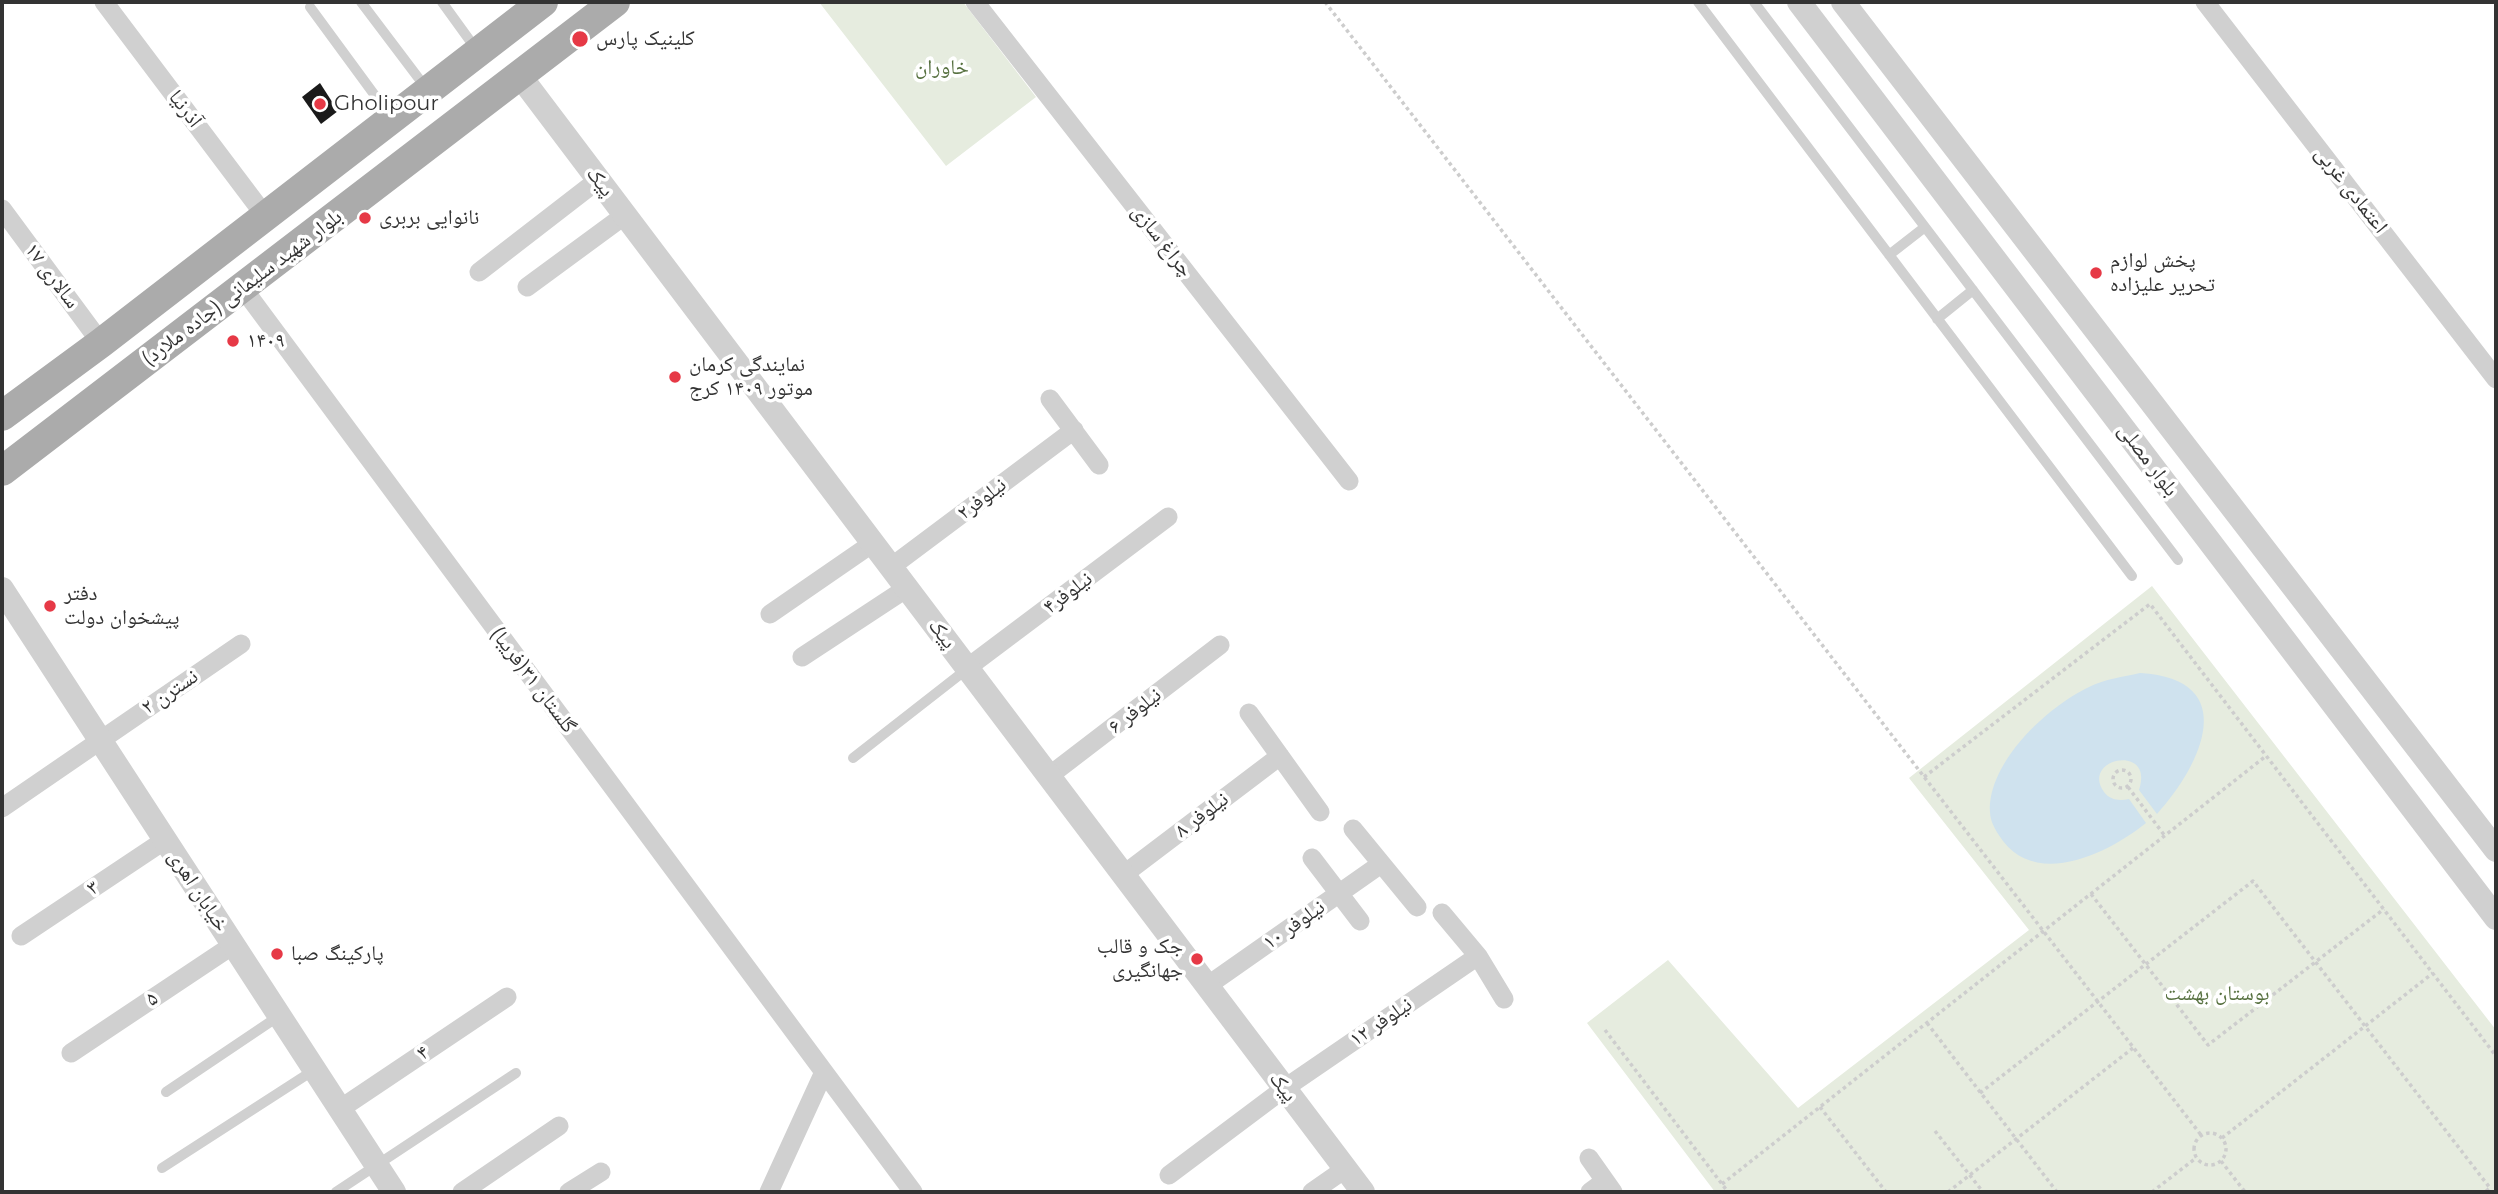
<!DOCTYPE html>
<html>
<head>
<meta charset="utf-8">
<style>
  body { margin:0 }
  #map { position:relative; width:2498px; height:1194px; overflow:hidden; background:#fff; font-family:Montserrat,sans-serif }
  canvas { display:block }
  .frame { position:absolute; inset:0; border:4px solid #333; pointer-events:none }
</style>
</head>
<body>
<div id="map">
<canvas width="2498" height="1194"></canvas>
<div class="frame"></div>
</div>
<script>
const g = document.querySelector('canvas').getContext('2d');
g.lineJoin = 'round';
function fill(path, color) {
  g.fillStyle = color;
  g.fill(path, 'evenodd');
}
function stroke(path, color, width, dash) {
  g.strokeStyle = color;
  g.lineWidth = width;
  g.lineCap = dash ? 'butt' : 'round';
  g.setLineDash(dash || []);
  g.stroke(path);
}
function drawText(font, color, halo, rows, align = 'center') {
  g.font = font + ' Montserrat,"Noto Naskh Arabic",sans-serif';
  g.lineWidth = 7;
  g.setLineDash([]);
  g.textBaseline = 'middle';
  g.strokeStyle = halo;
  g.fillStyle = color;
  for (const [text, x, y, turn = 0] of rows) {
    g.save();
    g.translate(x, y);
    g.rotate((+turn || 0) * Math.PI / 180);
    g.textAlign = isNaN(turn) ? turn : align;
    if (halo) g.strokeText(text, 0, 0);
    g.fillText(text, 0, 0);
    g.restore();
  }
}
fill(new Path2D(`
  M819 2H963L1036 97 946 166Z
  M2152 586 2496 1030V1192H1715L1587 1023 1668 960 1798 1108 2029 930 1909 778Z`), '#e6ecdf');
fill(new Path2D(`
  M2140 673C2242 679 2202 765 2157 814L2139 790C2155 743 2080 758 2104 792 2110 800 2119 801 2129 799L2146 823C2110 852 2039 888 2003 841 1997 833 1990 822 1990 812 1988 762 2047 707 2089 687 2105 679 2123 677 2140 673Z`), '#cfe2ee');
fill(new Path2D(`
  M320 83 338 111 321 124 302 97Z`), '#1a1a1a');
stroke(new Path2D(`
  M1325 2 2201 1135
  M2113 779a9 9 0 1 1 18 0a9 9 0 1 1-18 0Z
  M1924 777 2150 604 2496 1056
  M2128 787 2165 836
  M2091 894 2208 1045 2384 909
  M1927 1023 2057 1192
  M1605 1030 1728 1192
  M1980 1093 2253 881 2490 1188 2485 1192
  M1820 1107 1886 1192
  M1935 1131 1983 1192
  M2194 1149a16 16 0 1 1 32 0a16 16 0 1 1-32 0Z
  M2222 1138 2433 973
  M2221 1161 2245 1192
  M1722 1184 2266 756
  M1948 1192 2133 1048
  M2152 1192 2196 1158`), '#cdcdcd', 3.5, [3.5, 3.5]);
stroke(new Path2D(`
  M361 2 426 88
  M442 2 476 49
  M1698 2 2132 576
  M1754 2 2178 560
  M310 7 390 116
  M1889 255 1925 227
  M1937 319 1973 290
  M853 758 967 669
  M166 1092 279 1016
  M162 1168 314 1070
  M336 1192 516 1073`), '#d0d0d0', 10);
stroke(new Path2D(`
  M104 2 266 217
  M975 2 1349 481
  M2205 2 2496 379
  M2 209 101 343
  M479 272 598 180
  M242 287 913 1192
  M527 287 625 215
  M1050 399 1099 465
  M891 567 1074 430
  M770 614 873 543
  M802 657 907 588
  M967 668 1168 517
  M1249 713 1320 812
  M1049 776 1220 645
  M2 808 241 644
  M1353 829 1417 907
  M1312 858 1360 921
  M1123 875 1280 756
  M1442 913 1478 956 1504 999
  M21 936 165 840
  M1207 986 1381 864
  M71 1053 233 945
  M340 1109 507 997
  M1589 1158 1613 1192
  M1169 1175 1285 1088 1478 956
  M462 1192 559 1126
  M569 1192 601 1172
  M769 1192 824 1072
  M1312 1192 1345 1169
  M1590 1192 1605 1181`), '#d0d0d0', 19);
stroke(new Path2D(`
  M1799 2 2496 918
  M1843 2 2496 850
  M520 76 1363 1192
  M2 589 394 1192`), '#d0d0d0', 24);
stroke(new Path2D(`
  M2 416 101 343 543 2
  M2 471 615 2`), '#ababab', 30);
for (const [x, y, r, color] of [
  [580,39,9,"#e63946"],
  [320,104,7,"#e63946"],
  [365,218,7,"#e63946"],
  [2096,273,7,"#e63946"],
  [233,341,7,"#e63946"],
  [675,377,7,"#e63946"],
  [50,606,7,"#e63946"],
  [277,954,7,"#e63946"],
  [1197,959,7,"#e63946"]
]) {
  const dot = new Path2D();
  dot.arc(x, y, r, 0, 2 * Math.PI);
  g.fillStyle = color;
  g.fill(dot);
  stroke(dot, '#fff', 2.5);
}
drawText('21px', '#333', '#fff', [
  ["کلینیک پارس",596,39],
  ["Gholipour",334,104],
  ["نانوایی بربری",379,218],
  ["پخش لوازم",2110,261],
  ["تحریر علیزاده",2110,285],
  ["۱۴۰۹",247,341],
  ["نمایندگی کرمان",689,365],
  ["موتور ۱۴۰۹ کرج",689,389],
  ["دفتر",64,594],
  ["پیشخوان دولت",64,618],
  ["جک و قالب",1183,947,"right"],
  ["جهانگیری",1183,971,"right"],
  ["پارکینگ صبا",291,954]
], 'left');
drawText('21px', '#56703f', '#fff', [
  ["خاوران",942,68],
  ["بوستان بهشت",2217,994]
]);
drawText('21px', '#333', '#fff', [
  ["آذرنیا",185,109,53],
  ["پیک",600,182,53],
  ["اعتمادی غربی",2351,190,52],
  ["چراغ سازی",1162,241,52],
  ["سالاری ۱۷",52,276,53],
  ["بلوار شهید سلیمانی (جاده ملارد)",242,288,-37],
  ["بلوار مصلی",2148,460,53],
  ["نیلوفر۲",982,499,-37],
  ["نیلوفر۴",1068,593,-37],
  ["پیک",942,634,53],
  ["گلستان ۳۱(فریبا)",533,680,53],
  ["نسترن ۲",170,692,-34],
  ["نیلوفر ۶",1135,711,-38],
  ["نیلوفر ۸",1202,815,-37],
  ["۳",93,888,-34],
  ["خیابان اهری",198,891,57],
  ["نیلوفر ۱۰",1294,925,-35],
  ["۵",152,999,-34],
  ["نیلوفر ۱۲",1381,1022,-34],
  ["۴",423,1053,-34],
  ["پیک",1283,1087,53]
]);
</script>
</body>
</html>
